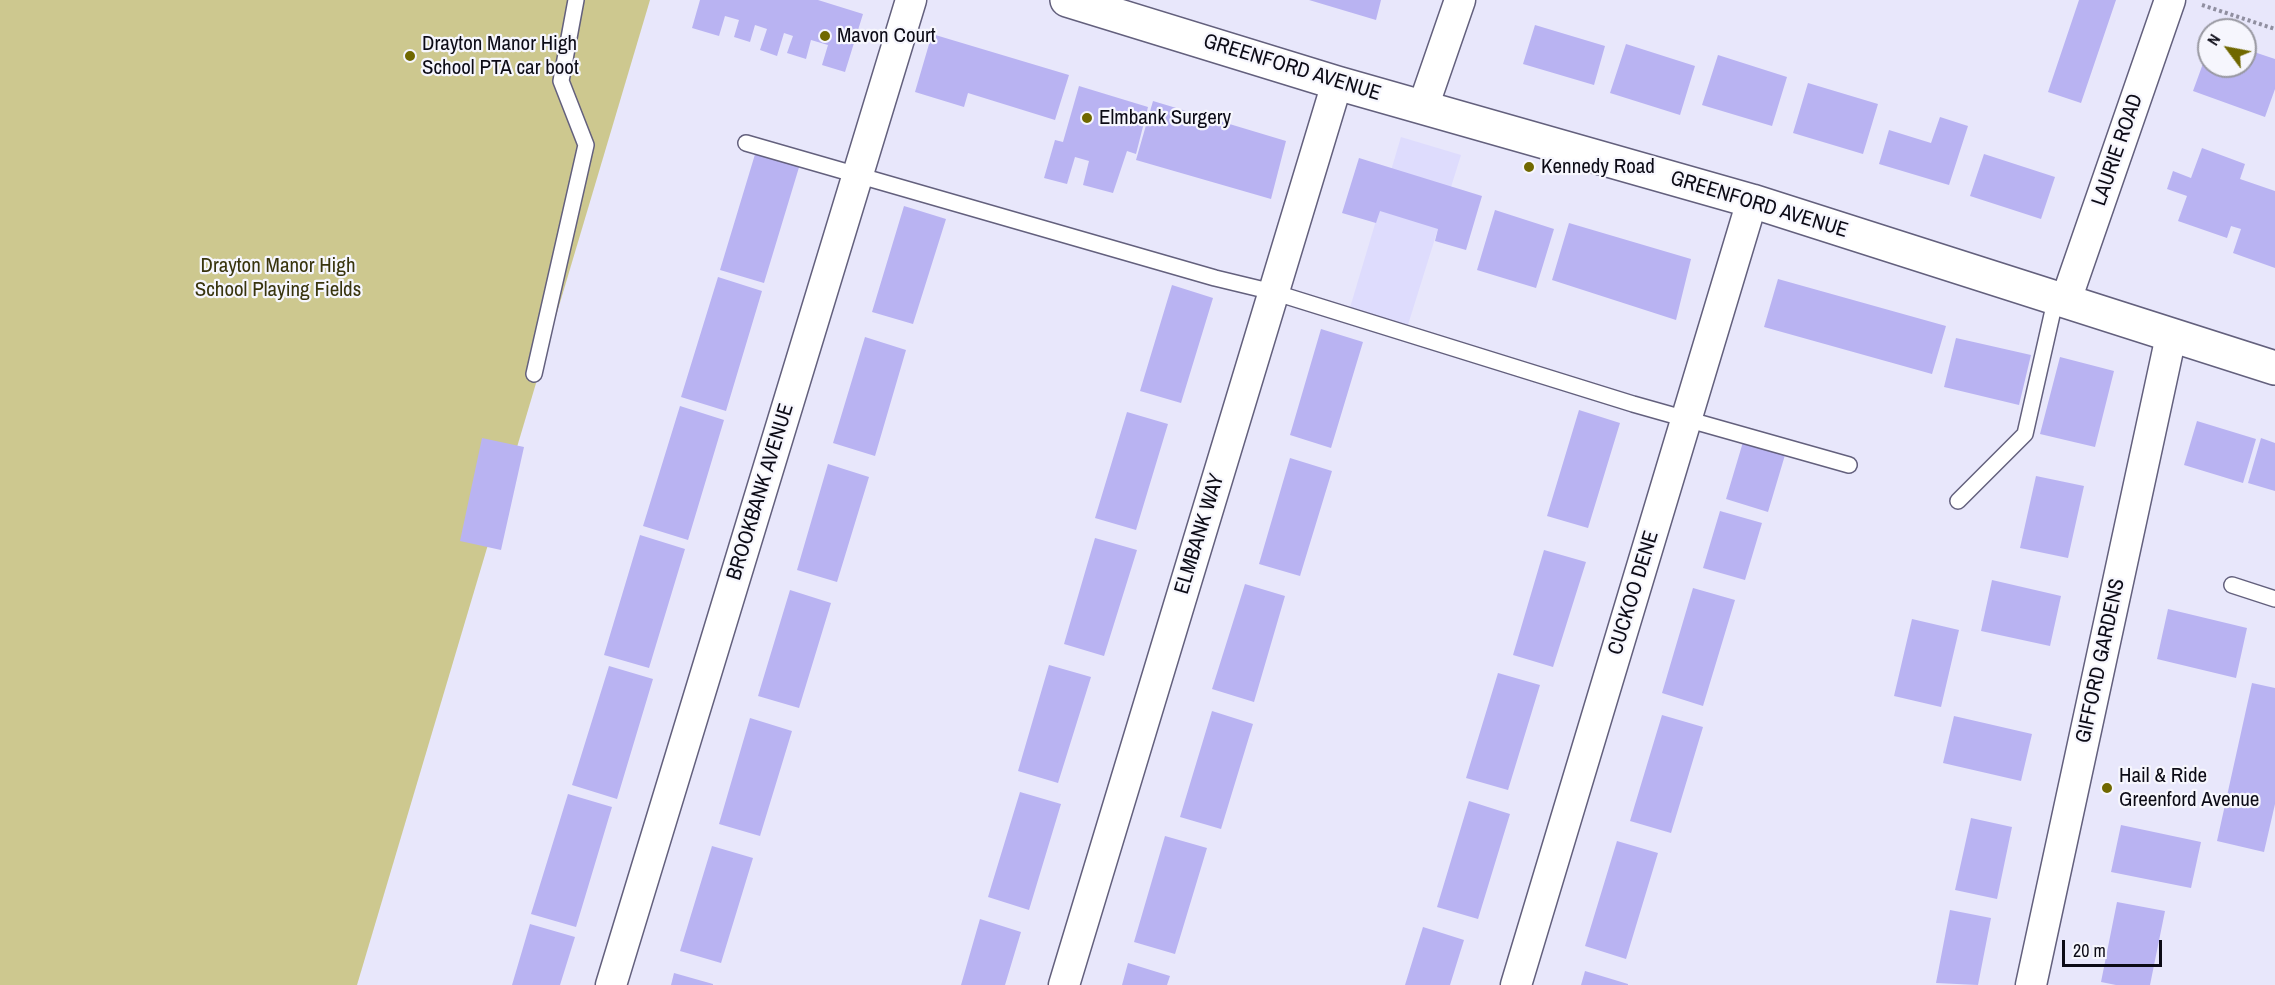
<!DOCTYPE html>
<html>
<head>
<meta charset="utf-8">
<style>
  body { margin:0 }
  #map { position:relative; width:2275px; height:985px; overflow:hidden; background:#e8e7fb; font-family:"Archivo Narrow",sans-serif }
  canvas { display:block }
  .north { position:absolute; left:2197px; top:18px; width:60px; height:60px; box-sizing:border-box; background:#f6f6fd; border:2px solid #9898a1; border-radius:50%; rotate:302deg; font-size:16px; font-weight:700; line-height:24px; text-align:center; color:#0c0b16 }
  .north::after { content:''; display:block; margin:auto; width:21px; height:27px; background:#706800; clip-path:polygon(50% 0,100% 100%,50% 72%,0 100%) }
  .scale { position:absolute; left:2062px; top:940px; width:100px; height:27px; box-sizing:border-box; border:3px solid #0c0b16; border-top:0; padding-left:8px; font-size:18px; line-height:21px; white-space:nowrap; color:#0c0b16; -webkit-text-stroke:4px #f6f6fd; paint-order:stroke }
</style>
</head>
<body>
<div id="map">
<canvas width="2275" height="985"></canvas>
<div class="north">N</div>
<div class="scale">20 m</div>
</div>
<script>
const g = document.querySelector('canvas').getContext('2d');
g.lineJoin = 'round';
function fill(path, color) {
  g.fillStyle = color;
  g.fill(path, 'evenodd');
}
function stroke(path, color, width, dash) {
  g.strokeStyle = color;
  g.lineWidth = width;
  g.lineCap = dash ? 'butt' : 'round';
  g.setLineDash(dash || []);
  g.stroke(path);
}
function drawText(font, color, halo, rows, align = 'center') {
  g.font = font + ' "Archivo Narrow",sans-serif';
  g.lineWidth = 4.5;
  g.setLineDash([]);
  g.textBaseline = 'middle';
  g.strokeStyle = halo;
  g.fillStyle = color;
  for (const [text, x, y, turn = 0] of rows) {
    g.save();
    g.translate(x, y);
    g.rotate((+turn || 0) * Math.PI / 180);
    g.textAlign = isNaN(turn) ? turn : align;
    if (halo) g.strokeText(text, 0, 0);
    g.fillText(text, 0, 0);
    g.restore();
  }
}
fill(new Path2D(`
  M1401 137 1461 155 1407 328 1349 311Z`), '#dedcfd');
fill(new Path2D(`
  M0 0H650L357 985H0Z`), '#cdc88f');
fill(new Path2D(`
  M700 0H818L863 14 845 72 822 65 828 45 811 40 806 59 787 53 793 36 784 33 777 56 760 50 767 29 755 25 750 42 734 37 739 20 725 16 719 36 692 28Z
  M1309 0H1381L1376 20Z
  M2079 0H2116L2081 103 2048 92Z
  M1535 25 1605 46 1594 85 1523 64Z
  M932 34 1069 75 1055 120 968 93 964 107 915 92Z
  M1626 44 1695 66 1680 115 1610 93Z
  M2209 47V66H2245V49L2275 59V89L2265 117 2193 91Z
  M1718 55 1787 77 1772 126 1702 105Z
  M1808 83 1878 104 1863 154 1793 133Z
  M1079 86 1148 107 1136 154 1127 151 1113 193 1083 185 1089 161 1075 157 1067 184 1044 178 1055 140 1063 142Z
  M1153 101 1286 141 1271 199 1136 160Z
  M1940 117 1968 126 1949 185 1879 164 1889 130 1931 143Z
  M2202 148 2245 164 2240 179 2275 191V268L2233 253 2241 229 2231 226 2227 238 2178 221 2187 196 2167 189 2173 171 2191 178Z
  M756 151 800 164 764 283 720 270Z
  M1984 154 2055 177 2041 219 1970 196Z
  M1359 158 1482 196 1466 250 1435 241 1438 229 1380 211 1376 223 1342 213Z
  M904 206 946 219 913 324 872 312Z
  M1495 210 1554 229 1536 288 1477 270Z
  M1569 223 1691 259 1676 320 1552 280Z
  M718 277 762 291 726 411 681 397Z
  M1778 279 1946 326 1932 374 1764 327Z
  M1172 285 1213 298 1181 403 1140 391Z
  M1321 329 1363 342 1331 448 1290 435Z
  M865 337 906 350 875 456 833 443Z
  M1956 338 2031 355 2019 405 1944 387Z
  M2060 357 2114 371 2095 447 2040 434Z
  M680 406 724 420 688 540 643 526Z
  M1579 410 1620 423 1588 528 1547 516Z
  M1127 412 1168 424 1136 530 1095 518Z
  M2197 421 2256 439 2243 483 2184 465Z
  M482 438 524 447 501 550 460 541Z
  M2261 438 2275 443V491L2248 483Z
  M1743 442 1785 455 1768 512 1726 499Z
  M1290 458 1332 471 1300 576 1259 564Z
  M828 464 869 477 837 582 797 570Z
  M2036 476 2084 486 2068 558 2020 548Z
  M1720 511 1762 523 1745 580 1703 568Z
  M640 535 685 549 649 668 604 655Z
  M1095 538 1137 550 1104 656 1064 644Z
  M1544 550 1586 562 1553 667 1513 655Z
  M1992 580 2061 596 2050 646 1981 631Z
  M1245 584 1285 596 1254 702 1212 689Z
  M1693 588 1735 600 1703 706 1662 693Z
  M790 590 831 603 799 708 758 696Z
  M2168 609 2247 628 2236 678 2157 659Z
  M1912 619 1959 630 1941 707 1894 696Z
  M1049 665 1091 677 1058 783 1018 771Z
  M609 666 653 679 617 799 572 785Z
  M1498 673 1540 685 1508 790 1466 778Z
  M2252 683 2275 688V804L2264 852 2217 841Z
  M1212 711 1253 724 1221 829 1180 817Z
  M1662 715 1703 727 1671 833 1630 821Z
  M1954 716 2032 734 2021 781 1943 763Z
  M750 718 792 731 760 836 719 824Z
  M1020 792 1061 804 1029 910 988 897Z
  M568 794 612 807 576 927 531 914Z
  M1469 801 1510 814 1478 919 1437 907Z
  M1971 818 2012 827 1997 899 1955 890Z
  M2121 825 2201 842 2191 888 2111 872Z
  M1165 836 1207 848 1175 954 1134 942Z
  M1617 841 1658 853 1626 959 1585 946Z
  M712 846 753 858 721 963 680 951Z
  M2117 902 2165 911 2150 985H2116L2101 982Z
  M1950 910 1991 918 1978 985 1936 983Z
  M980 919 1021 932 1005 985H961Z
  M530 924 575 937 560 985H512Z
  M1423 927 1464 940 1450 985H1405Z
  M1128 963 1170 976 1167 985H1122Z
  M1585 971 1628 984V985H1581Z
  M674 973 713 984V985H671Z`), '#b9b3f2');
const lane = new Path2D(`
  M746 143 1215 278 1273 292 1633 404 1849 465
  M534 374 586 145 561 81 576 0
  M1958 501 2025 434 2056 297
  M2232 585 2275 599`);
const street = new Path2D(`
  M1423 107 1460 0
  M2066 300 2170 0
  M611 985 911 0
  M1064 985 1337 83
  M1516 985 1752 201
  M2031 985 2171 336`);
const secondary = new Path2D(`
  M1067 0 1337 83 1752 201 2275 368`);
stroke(lane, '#63607d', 18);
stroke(street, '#63607d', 33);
stroke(secondary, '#63607d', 36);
stroke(new Path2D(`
  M2202 5 2275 29`), '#908fa0', 4, [3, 3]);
stroke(lane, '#fff', 15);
stroke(street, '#fff', 30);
stroke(secondary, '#fff', 33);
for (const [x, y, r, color] of [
  [825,36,6,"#706800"],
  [410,56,6,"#706800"],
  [1087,118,6,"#706800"],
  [1529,167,6,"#706800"],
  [2107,788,6,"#706800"]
]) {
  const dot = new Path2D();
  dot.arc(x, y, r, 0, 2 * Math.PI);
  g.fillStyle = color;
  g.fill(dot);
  stroke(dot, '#f6f6fd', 2);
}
drawText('21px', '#0c0b16', '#f6f6fd', [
  ["Mavon Court",837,36],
  ["Drayton Manor High",422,44],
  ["School PTA car boot",422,68],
  ["Elmbank Surgery",1099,118],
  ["Kennedy Road",1541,167],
  ["Hail & Ride",2119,776],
  ["Greenford Avenue",2119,800]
], 'left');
drawText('21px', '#0c0b16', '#f6f6fd', [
  ["GREENFORD AVENUE",1292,68,17],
  ["LAURIE ROAD",2118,150,-71],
  ["GREENFORD AVENUE",1759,205,17],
  ["BROOKBANK AVENUE",761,492,-73],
  ["ELMBANK WAY",1200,534,-73],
  ["CUCKOO DENE",1634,593,-73],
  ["GIFFORD GARDENS",2101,661,-78]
]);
drawText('21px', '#38340d', '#f6f6fd', [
  ["Drayton Manor High",278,266],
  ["School Playing Fields",278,290]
]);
</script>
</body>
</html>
